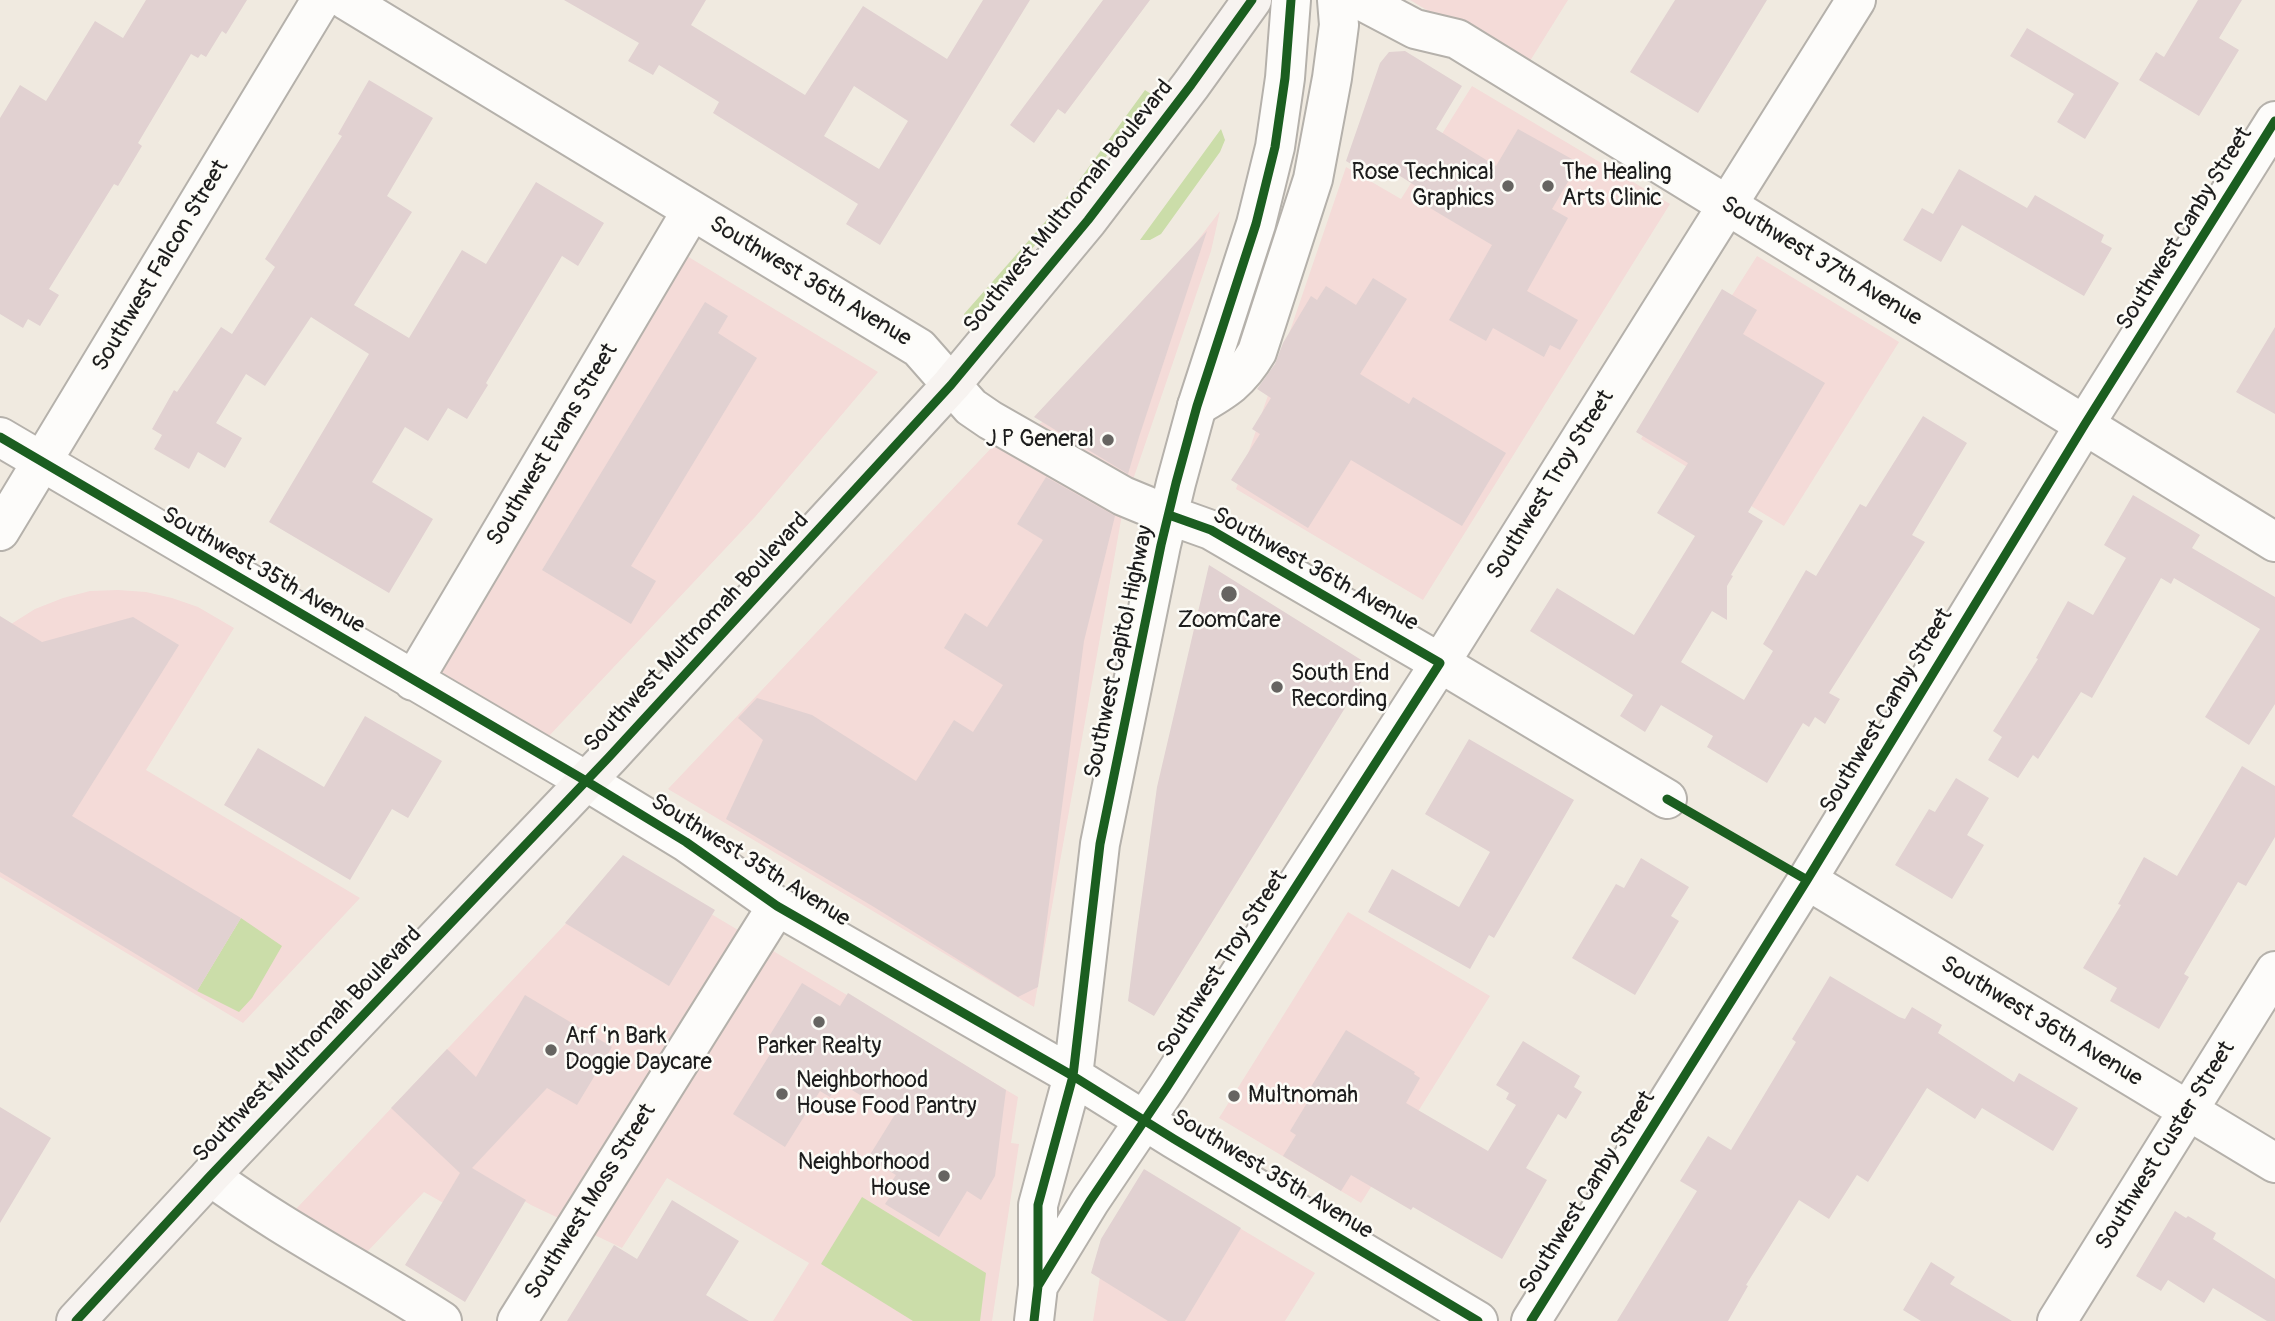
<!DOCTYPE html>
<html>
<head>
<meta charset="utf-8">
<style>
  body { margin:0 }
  canvas { display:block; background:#f0eae0 }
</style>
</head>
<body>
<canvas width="2275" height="1321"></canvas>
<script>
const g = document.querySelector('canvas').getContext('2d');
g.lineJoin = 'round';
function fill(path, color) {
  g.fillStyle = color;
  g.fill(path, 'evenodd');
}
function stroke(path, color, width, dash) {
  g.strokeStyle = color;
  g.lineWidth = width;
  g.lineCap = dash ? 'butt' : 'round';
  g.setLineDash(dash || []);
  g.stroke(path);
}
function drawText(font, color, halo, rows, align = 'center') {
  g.font = font + ' Pangolin,sans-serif';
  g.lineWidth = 5;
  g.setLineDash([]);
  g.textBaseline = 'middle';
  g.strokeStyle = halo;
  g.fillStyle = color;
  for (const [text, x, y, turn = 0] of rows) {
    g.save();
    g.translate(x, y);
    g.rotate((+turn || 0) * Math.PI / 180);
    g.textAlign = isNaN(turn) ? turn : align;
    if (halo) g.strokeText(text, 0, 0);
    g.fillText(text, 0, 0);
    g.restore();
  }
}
fill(new Path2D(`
  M1410 0H1568L1525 69Z
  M1472 86 1670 204 1423 600 1236 489 1346 167 1401 199Z
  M1220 211 1211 251 1123 509 1034 1007 668 789 997 442 1043 422 1182 261Z
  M687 256 878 372 755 517 548 737 436 669Z
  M1757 256 1899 342 1784 526 1641 439Z
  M118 590 146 592 172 598 198 607 234 628 146 770 360 898 243 1023 0 877V631L35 609 63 598 90 591Z
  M624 862 1018 1097 1011 1143 1019 1144 992 1321H773L809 1263 667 1178 622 1248 531 1205 491 1181 468 1217 424 1192 367 1252 296 1209Z
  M1348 912 1490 996 1361 1203 1219 1118Z
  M1149 1174 1315 1273 1285 1321H1093L1105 1245Z`), '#f4dbd8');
fill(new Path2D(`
  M1145 90 1151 94C1096 175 1034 249 968 321L964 314 1067 197Z
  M1221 129 1225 140 1220 152 1161 234 1150 240H1140Z
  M241 918 282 946 252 998 239 1012 197 991Z
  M862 1197 986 1273 980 1321H913L821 1264Z`), '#cbdda9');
fill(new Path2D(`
  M146 0H247L226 34 222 31 206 57 201 54 198 58 191 54 138 143 142 146 118 186 114 184 49 289 59 295 40 326 28 319 23 328 0 314V118L20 85 46 101 95 21 123 38Z
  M564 0H706L691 25 805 95 863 6 947 59 983 0H1030L880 245 846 224 858 204 713 113 719 102 659 65 653 75 628 61 639 43ZM854 86 908 121 879 169 824 136Z
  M1103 0H1150L1065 114 1058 109 1034 143 1010 125Z
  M1675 0H1767L1698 113 1630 72Z
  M2198 0H2242L2219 38 2239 50 2199 116 2139 80 2156 52 2164 57Z
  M2027 28 2119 83 2085 139 2057 122 2074 94 2010 56Z
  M1405 51 1462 86 1436 129 1496 166 1518 129 1579 163 1552 209 1568 218 1527 291 1578 320 1560 350 1550 345 1544 357 1493 328 1486 341 1449 320 1492 245 1425 205 1430 195 1381 164 1373 177 1346 161 1380 63 1389 52Z
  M369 80 433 118 387 196 412 212 354 305 409 338 462 250 486 264 536 182 604 223 578 266 562 256 486 383 488 385 467 419 448 408 428 441 405 427 372 482 433 519 389 593 269 522 369 354 311 317 265 386 246 374 216 423 242 438 225 468 198 452 189 469 154 449 162 435 152 429 174 390 177 392 221 327 232 334 275 267 265 259 342 136 338 134Z
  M1959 169 2027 208 2035 195 2104 235 2101 242 2112 248 2084 296 1962 225 1941 262 1903 240 1922 208 1933 214Z
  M1207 231 1139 437 1128 474 1034 417Z
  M1373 278 1407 299 1360 374 1409 404 1413 397 1506 453 1462 526 1351 460 1308 528 1231 480 1260 434 1252 429 1271 398 1257 389 1275 364 1283 343 1311 296 1317 300 1326 286 1356 305Z
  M1722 289 1757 310 1743 334 1825 383 1748 512 1763 521 1731 575 1733 576 1727 586V620L1712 611 1681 662 1744 700 1773 651 1763 644 1806 570 1816 576 1860 504 1866 507 1923 416 1967 443 1912 535 1925 542 1829 693 1840 699 1825 724 1815 717 1809 727 1803 723 1767 783 1707 747 1713 736 1661 705 1645 732 1620 716 1633 695 1530 631 1557 588 1634 635 1695 536 1657 513 1688 463 1636 432Z
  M705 302 728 316 718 333 757 358 631 566 656 581 631 624 542 570Z
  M2275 327V414L2236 392Z
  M1046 477 1115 516 1084 641 1038 987 1018 997 874 907 726 819 763 740 738 718 757 698 812 715 916 781 954 720 973 732 1003 685 944 648 965 613 987 627 1043 540 1017 524Z
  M2133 495 2200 535 2192 548 2275 597V704L2249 745 2205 717 2260 629 2174 578 2171 584 2161 578 2092 698 2081 692 2038 759 2033 755 2018 778 1988 760 2002 737 1993 731 2038 659 2036 658 2068 601 2093 615 2126 558 2104 545Z
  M1209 565 1371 666 1154 1016 1128 1001 1137 931 1157 787Z
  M0 616 42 642 133 617 179 645 72 816 241 918 197 991 0 872Z
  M365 716 442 761 408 818 392 809 350 880 224 805 258 748 324 787Z
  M1469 739 1574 800 1494 938 1489 935 1470 969 1368 912 1392 869 1459 907 1490 852 1425 814Z
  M2242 766 2275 786V837L2246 886 2238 882 2184 974 2189 977 2159 1029 2110 1001 2117 988 2083 968 2121 905 2118 904 2144 857 2177 876Z
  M1956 778 1989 798 1967 835 1984 845 1952 899 1895 865 1929 809 1935 812Z
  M623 855 715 910 669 986 565 923Z
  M1641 858 1689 887 1671 916 1679 921 1635 995 1572 958 1616 884 1624 888Z
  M1830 976 1899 1017 1905 1019 1912 1007 1942 1025 1938 1033 2014 1082 2019 1073 2078 1108 2053 1151 1982 1108 1975 1119 1927 1088 1868 1182 1857 1175 1829 1219 1799 1200 1746 1285 1748 1286 1728 1321H1617L1697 1191 1680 1181 1708 1136 1731 1150 1796 1042 1792 1039Z
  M802 983 840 1006 848 993 1006 1090 995 1176 981 1200 967 1191 939 1237 885 1204 896 1188 890 1184 896 1175 868 1158 894 1116 839 1082 830 1097 820 1091 785 1147 733 1114 777 1043 768 1038Z
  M525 995 612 1047 577 1105 547 1088 472 1168 526 1200 465 1302 405 1265 460 1173 391 1108 447 1049 476 1077Z
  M1346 1030 1415 1072 1414 1074 1420 1078 1406 1103 1488 1151 1516 1105 1506 1099 1509 1093 1496 1085 1523 1041 1580 1076 1574 1087 1582 1092 1566 1119 1558 1114 1526 1168 1547 1180 1502 1259 1413 1207 1411 1210 1351 1175 1341 1191 1283 1156 1296 1135 1290 1131 1313 1093 1309 1090Z
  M0 1107 51 1138 0 1223Z
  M1144 1169 1241 1228 1185 1321H1168L1091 1273 1101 1239Z
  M672 1200 739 1241 706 1295 749 1321H567L614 1245 637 1259Z
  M2175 1211 2186 1218 2188 1216 2216 1233 2213 1239 2275 1279V1321H2267L2213 1288 2204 1303 2168 1280 2161 1291 2136 1276Z
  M1931 1262 1955 1277 1950 1284 2012 1321H1921L1903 1310Z`), '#e1d1d1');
const minor = new Path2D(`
  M346 0 919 348 971 407 990 420 1123 496 1169 515
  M1360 0 1415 29 1457 39 2275 542
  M1197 406C1225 390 1240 381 1257 352L1313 179 1332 78 1339 25 1337 0
  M0 437 586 781
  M0 531 321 0
  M1440 663 1667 799
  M413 681 692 210
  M1807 880 2275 1163
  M210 1176C284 1230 366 1272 442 1321
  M517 1321 777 906
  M1531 1321 1807 880 2085 424 2275 121
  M2057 1321 2275 971`);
const tertiary = new Path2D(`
  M1169 515 1211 530 1440 663
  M586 781 686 842 777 906 1073 1076 1174 1139 1478 1321
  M1038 1286 1090 1201 1167 1087 1440 663 1856 0
  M1034 1321 1038 1286V1205L1073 1076 1100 844 1161 545 1176 483 1197 406 1256 224 1275 147 1285 78 1291 0`);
const secondary = new Path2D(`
  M76 1321 210 1176 609 757 951 385 1088 220 1191 85 1252 0`);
stroke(minor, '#b5b1ab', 42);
stroke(tertiary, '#b5b1ab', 42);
stroke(secondary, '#b5b1ab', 42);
stroke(minor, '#fdfcfa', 38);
stroke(tertiary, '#fdfcfa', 38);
stroke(secondary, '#f7f3f0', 38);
stroke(new Path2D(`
  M0 437 586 781 686 842 777 906 1073 1076 1174 1139 1478 1321
  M1667 799 1807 880
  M1038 1286 1090 1201 1167 1087 1440 663 1211 530 1169 515
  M76 1321 210 1176 609 757 951 385 1088 220 1191 85 1252 0
  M1034 1321 1038 1286V1205L1073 1076 1100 844 1161 545 1176 483 1197 406 1256 224 1275 147 1285 78 1291 0
  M1531 1321 1807 880 2085 424 2275 121`), '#1b5e20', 9);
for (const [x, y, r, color] of [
  [1508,186,7,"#666461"],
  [1548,186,7,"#666461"],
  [1108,440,7,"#666461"],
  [1229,594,9,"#666461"],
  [1277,687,7,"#666461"],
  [819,1022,7,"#666461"],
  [551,1050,7,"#666461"],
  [782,1094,7,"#666461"],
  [1234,1096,7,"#666461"],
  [944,1176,7,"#666461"]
]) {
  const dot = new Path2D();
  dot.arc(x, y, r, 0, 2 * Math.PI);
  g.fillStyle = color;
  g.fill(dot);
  stroke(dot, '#fdfcf7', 2.5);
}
drawText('23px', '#1c1c1c', '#fdfcf7', [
  ["Rose Technical",1494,173,"right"],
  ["Graphics",1494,199,"right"],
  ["The Healing",1562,173],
  ["Arts Clinic",1562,199],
  ["J P General",1094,440,"right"],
  ["ZoomCare",1229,621,"center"],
  ["South End",1291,674],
  ["Recording",1291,700],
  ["Arf 'n Bark",565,1037],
  ["Doggie Daycare",565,1063],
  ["Parker Realty",819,1047,"center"],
  ["Neighborhood",796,1081],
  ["House Food Pantry",796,1107],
  ["Multnomah",1248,1096],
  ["Neighborhood",930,1163,"right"],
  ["House",930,1189,"right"]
], 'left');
drawText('23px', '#1c1c1c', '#fdfcf7', [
  ["Southwest Multnomah Boulevard",1069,207,-51],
  ["Southwest Canby Street",2185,229,-58],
  ["Southwest 37th Avenue",1821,262,31],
  ["Southwest Falcon Street",161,266,-59],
  ["Southwest 36th Avenue",810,282,31],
  ["Southwest Evans Street",553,445,-59],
  ["Southwest Troy Street",1551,485,-58],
  ["Southwest 36th Avenue",1315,570,29],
  ["Southwest 35th Avenue",263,571,30],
  ["Southwest Multnomah Boulevard",697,633,-47],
  ["Southwest Capitol Highway",1120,652,-78],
  ["Southwest Canby Street",1887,711,-59],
  ["Southwest 35th Avenue",750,861,32],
  ["Southwest Troy Street",1223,964,-57],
  ["Southwest 36th Avenue",2041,1022,31],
  ["Southwest Multnomah Boulevard",308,1045,-46],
  ["Southwest Custer Street",2166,1146,-58],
  ["Southwest 35th Avenue",1272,1175,31],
  ["Southwest Canby Street",1588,1193,-58],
  ["Southwest Moss Street",591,1202,-58]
]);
</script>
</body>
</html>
